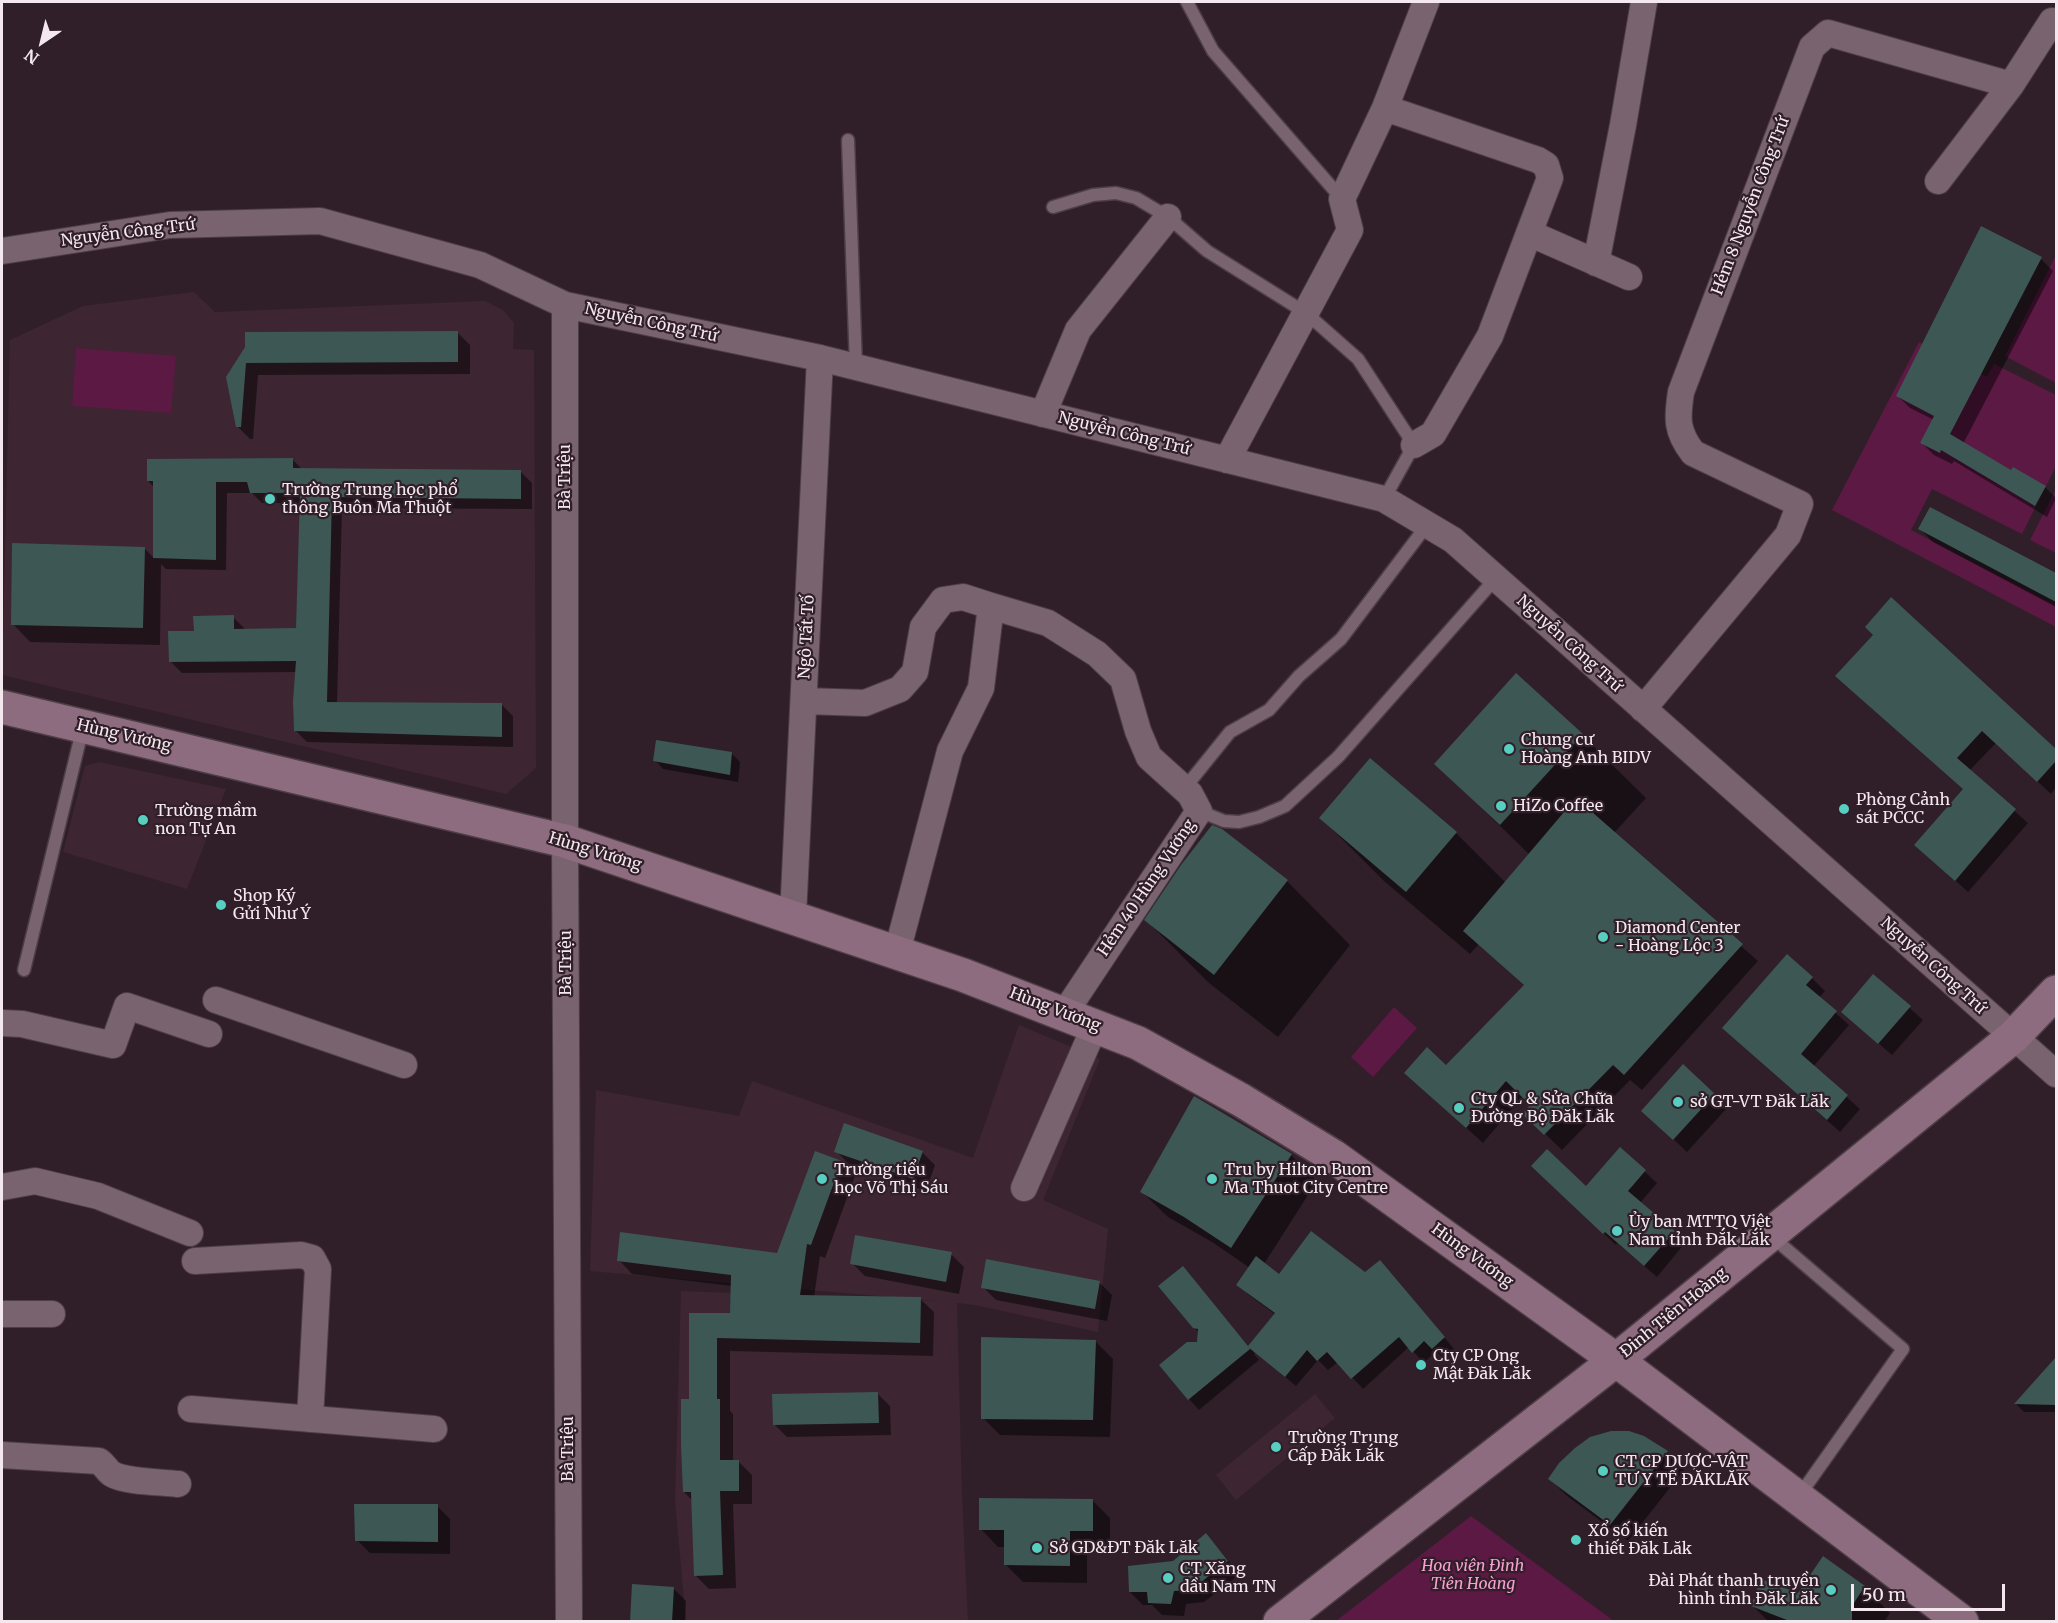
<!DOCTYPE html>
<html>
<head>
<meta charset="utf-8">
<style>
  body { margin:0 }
  #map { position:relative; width:2058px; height:1623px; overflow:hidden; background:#301f29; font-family:Merriweather,serif }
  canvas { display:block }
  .frame { position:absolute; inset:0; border:3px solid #f4e8ee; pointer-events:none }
  .north { position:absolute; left:12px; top:12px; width:60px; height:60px; -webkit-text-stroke:4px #301f29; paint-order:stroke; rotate:215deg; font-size:16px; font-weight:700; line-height:24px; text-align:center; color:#f4e8ee }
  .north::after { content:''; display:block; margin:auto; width:21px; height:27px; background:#f4e8ee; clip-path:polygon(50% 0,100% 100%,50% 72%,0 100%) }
  .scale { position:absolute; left:1851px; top:1584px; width:154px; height:27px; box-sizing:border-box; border:3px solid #f4e8ee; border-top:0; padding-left:8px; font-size:18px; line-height:21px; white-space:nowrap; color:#f4e8ee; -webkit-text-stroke:4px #301f29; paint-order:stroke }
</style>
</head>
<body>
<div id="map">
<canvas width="2058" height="1623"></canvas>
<div class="frame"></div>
<div class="north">N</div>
<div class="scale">50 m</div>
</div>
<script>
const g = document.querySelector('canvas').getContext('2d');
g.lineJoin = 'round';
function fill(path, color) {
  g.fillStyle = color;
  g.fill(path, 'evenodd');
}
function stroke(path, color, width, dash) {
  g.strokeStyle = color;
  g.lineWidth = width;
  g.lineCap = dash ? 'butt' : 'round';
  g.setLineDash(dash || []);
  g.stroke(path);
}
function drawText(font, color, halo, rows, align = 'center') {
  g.font = font + ' Merriweather,serif';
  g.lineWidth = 4.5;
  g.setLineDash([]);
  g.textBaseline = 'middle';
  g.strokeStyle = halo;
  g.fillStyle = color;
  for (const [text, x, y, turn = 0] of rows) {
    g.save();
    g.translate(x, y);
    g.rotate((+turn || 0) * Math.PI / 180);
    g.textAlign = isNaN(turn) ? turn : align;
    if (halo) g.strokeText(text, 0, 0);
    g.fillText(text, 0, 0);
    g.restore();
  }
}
fill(new Path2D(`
  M194 292 215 312 485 301 503 310 514 323 513 349 534 350 536 768 506 794 2 675 10 340 83 306Z
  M99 762 226 789 187 889 63 852 85 766Z
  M1019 1025 1100 1059 1043 1200 1108 1229 1098 1332 975 1305 957 1303 962 1496 968 1621H686L675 1501 681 1291 936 1301 590 1271 596 1090 739 1116 752 1081 973 1158Z
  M1315 1394 1335 1418 1236 1500 1216 1475Z`), '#3d2532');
fill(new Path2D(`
  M2056 255V383L2005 356Z
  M1919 342 1987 377 1994 364 2056 395V466L2022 534 1932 489 1911 530 2056 606V627L1832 510Z
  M76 348 176 356 171 413 72 406Z
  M2056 489V553L2030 540Z
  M1394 1007 1417 1028 1373 1077 1351 1057Z
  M1471 1516 1614 1621H1336Z`), '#5b1944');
fill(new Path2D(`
  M2041 259 2053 271 1963 444 2011 472 2045 487 2056 498 2047 517 1954 461 1952 464 1934 455 1922 443 1934 420 1910 408 1898 396Z
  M457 332 470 345V374L258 375 253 439H250L237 426 247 348Z
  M292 459 303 470 521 472 532 483V509L342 508 337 703 502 705 513 716V747L307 742 296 731V672L182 673 171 662 195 632 233 617 244 628V630H298L301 503H262L252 493H227L226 570 166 569 161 564 160 645 30 642 13 624 144 548 155 559 154 487 148 481Z
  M1931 509 2056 575V607L1933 542 1920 529Z
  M1891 600 2056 751V787L2051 794 1996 743 1969 771 2028 823 1968 892 1916 845 1964 789 1875 635Z
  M1516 675 1582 735 1646 798 1614 833 1758 961 1642 1090 1630 1080 1562 1150 1524 1114 1532 1105 1523 1096 1483 1143 1406 1073 1446 1067 1525 986 1479 944 1470 954 1384 881 1321 818 1371 760 1456 833 1506 883 1530 855 1436 764Z
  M732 754 740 762 738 782 663 769 655 760Z
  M1287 881 1350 945 1278 1037 1209 983 1146 920Z
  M1874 976 1923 1020 1892 1055 1856 1024Z
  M1812 978 1825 991 1819 998 1849 1025 1813 1067 1860 1109 1840 1132 1737 1040Z
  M1683 1067 1727 1108 1687 1152 1656 1123Z
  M1195 1098 1291 1155 1317 1181 1264 1264 1280 1276 1390 1272 1454 1349 1443 1358 1436 1351 1424 1363 1409 1347 1363 1389 1338 1362 1328 1370 1318 1360 1296 1386 1255 1352 1254 1354 1259 1360 1199 1410 1189 1399 1199 1333 1194 1327 1182 1268 1249 1347 1276 1315 1249 1295 1238 1284 1250 1268 1212 1242 1168 1217 1142 1192Z
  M1620 1149 1657 1183 1640 1203 1685 1243 1657 1277 1617 1243 1616 1245 1545 1178 1586 1188Z
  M836 1151 922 1152 935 1165 926 1191 849 1164Z
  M841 1162 855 1176 825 1258 820 1256 814 1297 920 1299 934 1312 933 1356 730 1351V1411L733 1414V1461H738L752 1475V1504H733L736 1588 709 1589 695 1575 692 1500 684 1492 690 1401V1315H732V1286L632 1274 619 1260 778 1254Z
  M951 1254 964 1267 959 1294 865 1276 852 1263Z
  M1099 1282 1112 1295 1107 1321 996 1300 983 1287Z
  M1095 1341 1113 1359 1110 1437 1000 1435 983 1418Z
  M2056 1359V1412H2024L2016 1404Z
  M878 1394 890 1406 891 1435 787 1437 774 1424Z
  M1643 1438 1667 1452 1684 1470 1628 1541 1567 1496 1550 1479Z
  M1093 1501 1110 1518V1548H1087V1583L1023 1582 1006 1565V1547H998L981 1529Z
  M437 1506 450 1519V1554L370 1553 357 1540Z
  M1206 1535 1240 1574 1204 1602 1186 1604 1184 1616 1162 1615 1152 1605H1143L1130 1592 1173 1562Z
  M1864 1587 1890 1613 1884 1622H1769L1753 1606 1798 1595Z
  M673 1588 686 1601 685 1622H631Z`), '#0007');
fill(new Path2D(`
  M1981 226 2042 257 1950 434 2011 470 2013 467 2046 486 2035 506 1941 450 1940 453 1920 443 1934 416 1896 396Z
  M458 331V362L246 363 241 427H236L226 377 245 347V332Z
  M293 458V468L521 470V499L332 497 327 702 502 703V737L294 731 293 701 296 661 169 662 168 631H194L193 616 234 615V629L296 628 300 493H250L247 482H216V560L153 558V481H147V459Z
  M1930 507 2056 573V602L1918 529Z
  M12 543 145 547 143 628 11 625Z
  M1891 597 2056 749V761L2037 782 1982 731 1957 758 2016 809 1955 881 1914 845 1963 789 1835 676 1873 635 1865 627Z
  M1516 673 1583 734 1500 825 1434 764Z
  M656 740 732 752 730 775 653 761Z
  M1370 758 1457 832 1406 892 1319 818Z
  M1576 798 1743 944 1624 1075 1613 1065 1544 1135 1522 1114 1530 1105 1506 1081 1466 1128 1404 1073 1427 1047 1446 1065 1524 985 1463 931Z
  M1212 825 1222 829 1288 880 1214 975 1144 920 1181 865Z
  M1787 954 1813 977 1806 985 1837 1011 1801 1054 1848 1095 1827 1120 1722 1028Z
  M1873 974 1911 1006 1878 1044 1841 1012Z
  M1683 1064 1715 1094 1673 1140 1641 1111Z
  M1194 1096 1292 1154 1231 1248 1184 1217 1140 1192Z
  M844 1123 923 1151 913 1179 834 1152Z
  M1620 1147 1646 1170 1628 1191 1675 1231 1644 1266 1605 1232 1603 1234 1531 1166 1547 1149 1586 1186Z
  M815 1151 842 1161 811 1245 807 1244 800 1295 921 1297 920 1343 717 1338V1399H720V1460H739V1491H720L723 1575 694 1576 691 1492H683L681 1446V1399H689V1313H730L731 1275 617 1261 620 1232 777 1253Z
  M1311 1231 1365 1272 1380 1260 1445 1337 1432 1349 1424 1341 1412 1353 1399 1337 1351 1379 1327 1352 1317 1361 1307 1350 1285 1377 1248 1347 1250 1349 1188 1400 1159 1365 1187 1342H1197L1198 1329 1193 1328 1158 1286 1183 1266 1248 1346 1275 1313 1236 1285 1256 1256 1279 1274Z
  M855 1235 952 1252 946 1282 850 1264Z
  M986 1259 1100 1281 1095 1309 981 1288Z
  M981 1337 1096 1340 1093 1420 981 1419Z
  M2056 1357V1405L2014 1404Z
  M878 1392 879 1423 773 1425 772 1394Z
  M1611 1431H1629L1644 1436 1668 1451 1610 1525 1548 1479 1559 1463 1575 1448 1590 1437Z
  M979 1498 1093 1499V1531H1070V1566L1004 1565V1530H979Z
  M354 1504H438V1542L355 1541Z
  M1206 1533 1228 1561 1191 1590 1174 1591 1171 1604 1148 1603 1147 1592H1129L1128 1566 1173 1561Z
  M1823 1556 1865 1586 1852 1606V1622H1792L1751 1606 1761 1579 1798 1593Z
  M632 1584 674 1587 672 1622H630Z`), '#3d5754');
const lane = new Path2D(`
  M1187 2 1213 51 1342 199
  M848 140 856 367
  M1053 207 1093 195 1116 193 1136 198 1168 217 1207 251 1306 313 1358 359 1414 445 1384 499
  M1184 789 1230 732 1269 710 1299 676 1341 639 1427 525
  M1199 811 1224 821 1239 822 1259 817 1285 806 1338 757 1496 578
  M24 970 83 727
  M1770 1235 1903 1349 1799 1496`);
const street = new Path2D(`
  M1385 108 1538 160 1546 165 1550 178 1490 336 1433 434 1414 445
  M1938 181 2011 85 2052 21 2056 23
  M1529 233 1629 277
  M2 251 170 225 320 221 480 265 565 305 820 358 1384 499 1453 540 2056 1074
  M1596 263 1623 125 1644 2
  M565 305V841L569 1622
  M1043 414 1078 330 1168 217
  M1227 460 1350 230 1342 199 1385 108 1426 2
  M991 606 1048 623 1097 654 1123 679 1138 731 1149 757 1190 794 1199 811 1064 1014
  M804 701 865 703 900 689 915 672 923 627 943 600 963 597 991 606 981 688 950 751 897 952
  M1643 709 1788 535 1800 504 1693 453C1676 431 1677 418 1681 392L1812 47 1828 33 2011 85
  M793 916 820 358
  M216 1000 404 1065
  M2 1023 22 1024 113 1045 127 1006 209 1034
  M2 1187 35 1181 98 1196 190 1233
  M1024 1188 1095 1026
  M195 1261 301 1255 312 1258 318 1269 310 1419
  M2 1314H52
  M191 1409 434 1429
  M2 1455 99 1461C105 1465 107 1471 112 1474 125 1482 163 1482 178 1484`);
const secondary = new Path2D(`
  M2 707 565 841 963 975 1138 1043 1241 1100 1333 1156 1616 1360 1962 1622
  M1280 1622 1616 1360 2013 1037 2056 992`);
stroke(lane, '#4d3e46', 15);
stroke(street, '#4d3e46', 28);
stroke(secondary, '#4d3e46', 36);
stroke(lane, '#79636f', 12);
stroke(street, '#79636f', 26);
stroke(secondary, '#8e6c7f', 33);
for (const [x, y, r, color] of [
  [270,499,6,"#58cec0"],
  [1509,749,6,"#58cec0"],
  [1501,806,6,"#58cec0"],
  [1844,809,6,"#58cec0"],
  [143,820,6,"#58cec0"],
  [221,905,6,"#58cec0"],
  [1603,937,6,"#58cec0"],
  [1678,1102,6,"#58cec0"],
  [1459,1108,6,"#58cec0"],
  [822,1179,6,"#58cec0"],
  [1212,1179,6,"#58cec0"],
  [1617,1231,6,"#58cec0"],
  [1421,1365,6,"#58cec0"],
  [1276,1447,6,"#58cec0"],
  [1603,1471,6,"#58cec0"],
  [1576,1540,6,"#58cec0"],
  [1037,1548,6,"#58cec0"],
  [1168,1578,6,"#58cec0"],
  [1831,1590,6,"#58cec0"]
]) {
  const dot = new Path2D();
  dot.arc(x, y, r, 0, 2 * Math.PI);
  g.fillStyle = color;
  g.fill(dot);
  stroke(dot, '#301f29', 2);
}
drawText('16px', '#f4e8ee', '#301f29', [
  ["Hẻm 8 Nguyễn Công Trứ",1751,206,-69],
  ["Nguyễn Công Trứ",128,233,-7],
  ["Nguyễn Công Trứ",651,323,12],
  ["Nguyễn Công Trứ",1124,434,14],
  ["Bà Triệu",565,477,-90],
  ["Ngô Tất Tố",807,637,-87],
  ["Nguyễn Công Trứ",1569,644,42],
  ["Hùng Vương",124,736,13],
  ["Hùng Vương",595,852,17],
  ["Hẻm 40 Hùng Vương",1147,888,-56],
  ["Bà Triệu",566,963,-90],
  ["Nguyễn Công Trứ",1933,966,42],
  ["Hùng Vương",1055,1010,21],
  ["Hùng Vương",1472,1256,36],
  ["Đinh Tiên Hoàng",1674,1313,-39],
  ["Bà Triệu",568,1449,-90]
]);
drawText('16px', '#f4e8ee', '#301f29', [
  ["Trường Trung học phổ",282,490],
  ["thông Buôn Ma Thuột",282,508],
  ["Chung cư",1521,740],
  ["Hoàng Anh BIDV",1521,758],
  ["Phòng Cảnh",1856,800],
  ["sát PCCC",1856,818],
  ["HiZo Coffee",1513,806],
  ["Trường mầm",155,811],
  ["non Tự An",155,829],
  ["Shop Ký",233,896],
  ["Gửi Như Ý",233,914],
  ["Diamond Center",1615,928],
  ["- Hoàng Lộc 3",1615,946],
  ["Cty QL & Sửa Chữa",1471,1099],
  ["Đường Bộ Đăk Lăk",1471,1117],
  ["sở GT-VT Đăk Lăk",1690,1102],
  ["Trường tiểu",834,1170],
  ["học Võ Thị Sáu",834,1188],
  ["Tru by Hilton Buon",1224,1170],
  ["Ma Thuot City Centre",1224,1188],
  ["Ủy ban MTTQ Việt",1629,1222],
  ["Nam tỉnh Đắk Lắk",1629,1240],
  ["Cty CP Ong",1433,1356],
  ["Mật Đăk Lăk",1433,1374],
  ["Trường Trung",1288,1438],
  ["Cấp Đắk Lắk",1288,1456],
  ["CT CP DƯỢC-VẬT",1615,1462],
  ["TƯ Y TẾ ĐĂKLĂK",1615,1480],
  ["Xổ số kiến",1588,1531],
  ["thiết Đăk Lăk",1588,1549],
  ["Sở GD&ĐT Đăk Lăk",1049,1548],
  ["CT Xăng",1180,1569],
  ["dầu Nam TN",1180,1587],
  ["Đài Phát thanh truyền",1819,1581,"right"],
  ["hình tỉnh Đăk Lăk",1819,1599,"right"]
], 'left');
drawText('italic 16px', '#f8a0d2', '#301f29', [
  ["Hoa viên Đinh",1473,1566],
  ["Tiên Hoàng",1473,1584]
]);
</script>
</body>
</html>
